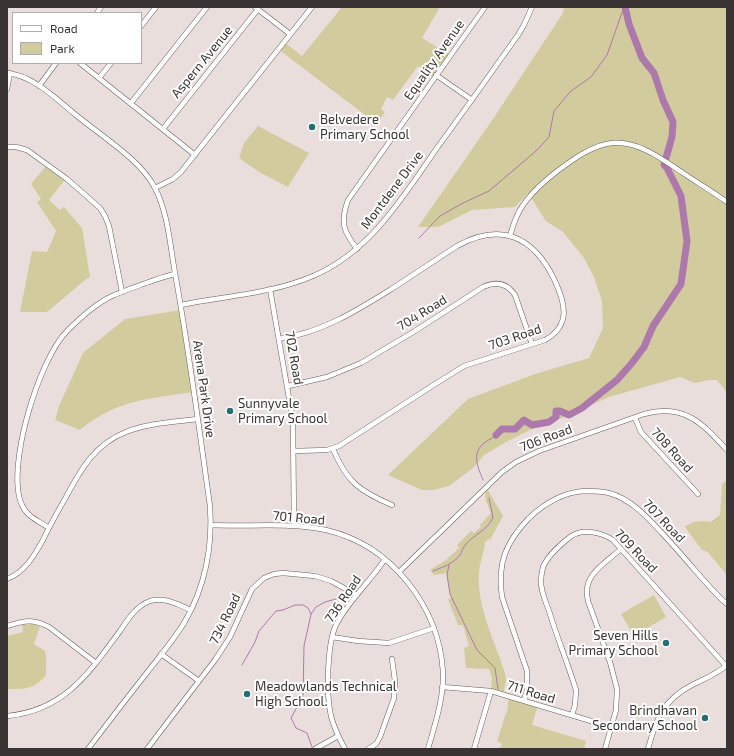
<!DOCTYPE html>
<html>
<head>
<meta charset="utf-8">
<style>
  body { margin:0 }
  #map { position:relative; width:734px; height:756px; overflow:hidden; background:#eadedc; font-family:"Exo 2",sans-serif }
  canvas { display:block }
  .frame { position:absolute; inset:0; border:8px solid #393433; pointer-events:none }
  .legend { position:absolute; left:12px; top:12px; width:130px; height:52px; box-sizing:border-box; background:#fff; border:1px solid #b0aead; margin:0; padding:5px 7px; list-style:none; font-size:12px; color:#393433 }
  .legend li { display:flex; align-items:center; gap:8px; height:20px }
  .legend b { width:20px; border:1px solid #b0aead }
</style>
</head>
<body>
<div id="map">
<canvas width="734" height="756"></canvas>
<div class="frame"></div>
<ul class="legend">
<li><b style="height:5px;background:#fff"></b>Road</li>
<li><b style="height:11px;background:#d2cb9e"></b>Park</li>
</ul>
</div>
<script>
const g = document.querySelector('canvas').getContext('2d');
g.lineJoin = 'round';
function fill(path, color) {
  g.fillStyle = color;
  g.fill(path, 'evenodd');
}
function stroke(path, color, width, dash) {
  g.strokeStyle = color;
  g.lineWidth = width;
  g.lineCap = dash ? 'butt' : 'round';
  g.setLineDash(dash || []);
  g.stroke(path);
}
function drawText(font, color, halo, rows, align = 'center') {
  g.font = font + ' "Exo 2",sans-serif';
  g.lineWidth = 4;
  g.setLineDash([]);
  g.textBaseline = 'middle';
  g.strokeStyle = halo;
  g.fillStyle = color;
  for (const [text, x, y, turn = 0] of rows) {
    g.save();
    g.translate(x, y);
    g.rotate((+turn || 0) * Math.PI / 180);
    g.textAlign = isNaN(turn) ? turn : align;
    if (halo) g.strokeText(text, 0, 0);
    g.fillText(text, 0, 0);
    g.restore();
  }
}
fill(new Path2D(`
  M342 7H440L422 38 450 55 434 78 418 66 393 100 387 97 381 109 385 112 377 124 278 49 284 42 302 56Z
  M564 7H727V393L717 380H709L695 383 680 377 609 397 562 418 530 430 506 442 484 455 473 468 449 486 434 490H422L388 475 468 399 535 374 589 358 603 328 602 301 594 277 584 258 563 232 546 221 528 193 515 207 472 210 438 227H418L493 119 563 13Z
  M258 126 309 153 288 187 259 172 239 158 244 143Z
  M46 166 64 181 49 200 60 210 64 207 82 228 90 277 85 280 47 312H20L32 251 47 252 56 231 37 202 41 199 31 184Z
  M181 310 194 392C148 399 118 399 80 430L55 420 59 406 83 353 125 319Z
  M727 480V575L711 556 708 552 702 550 685 527C693 520 702 521 711 522L720 515 722 484Z
  M486 487 503 516 490 540 488 539 484 544 485 545C483 554 480 563 479 572 476 605 495 642 505 673L506 680 503 695 491 691 492 678 489 669 466 668 464 648 469 646 463 625H458L448 599 451 598 446 573 434 575 430 570 446 560 459 548 457 545 471 531 474 533 481 527 480 525 491 513 486 501 485 488Z
  M654 595 666 617 634 636 621 614Z
  M33 624 40 626 34 644 45 651 46 657V675C34 690 25 689 7 689V636L23 632 22 625Z
  M509 697 538 705 532 725 586 741 584 749H499L502 744 497 741 506 713H507Z`), '#d2cb9e');
stroke(new Path2D(`
  M419 238 440 216 463 203 489 191 536 151 549 137 554 111 571 91 591 77 607 55 624 7
  M483 480C479 470 472 456 481 446 485 441 492 439 496 435
  M449 565 447 575 450 594 477 650 495 668 498 689
  M433 571C443 567 453 564 460 555 462 552 463 547 466 544 475 534 485 532 493 518L489 498
  M242 665 255 642 259 631 276 611 283 610 295 605H303L308 608 311 614
  M312 747 307 733 296 728 291 718 303 696 304 646 311 614 316 607 325 602 347 596`), '#ad79ac', 1);
stroke(new Path2D(`
  M496 435 502 429H515L524 420 532 425 549 422 556 417V411H560L569 415 582 408 617 380 632 363 644 347 653 326 681 284 687 241 681 196 667 168 664 165 672 137 673 122 663 100 654 73 642 58 629 24 625 7`), '#ad79ac', 7);
const minor = new Path2D(`
  M255 7 290 34
  M97 13 101 7
  M141 26 156 7
  M80 63 195 155
  M7 73C34 76 55 98 76 115 100 135 141 160 155 188 168 213 170 245 175 273 189 350 199 428 210 506 213 546 205 588 184 623 173 641 159 657 146 674 126 699 107 724 88 749
  M436 75 472 100
  M99 78 111 63
  M39 86 56 63
  M7 89 10 73
  M131 103 207 7
  M163 129 258 9
  M7 147H16L27 150 67 179 100 208 105 216 109 226 122 292
  M155 188 173 179 181 172 312 7
  M510 236C512 229 514 222 517 216 525 197 544 181 560 169 575 158 593 145 612 143 639 141 662 159 683 173 698 183 713 192 727 202
  M357 249C343 231 340 222 348 200L485 7
  M270 289 293 421 294 526
  M181 305C225 296 271 294 313 276 370 252 403 197 437 148 464 111 491 73 518 35L524 25 532 7
  M279 339C323 332 356 311 393 288 414 274 436 260 457 246 501 222 533 236 554 279 565 302 572 325 545 340L464 366 432 386 339 446 327 450 294 451
  M288 386 327 377 361 363 415 331 483 287C496 281 507 283 515 295L532 344
  M635 418 641 432 698 494
  M333 449C347 482 359 491 392 505
  M211 525C249 527 289 522 326 530 391 545 439 606 443 672 444 698 435 724 428 749
  M49 528C39 521 27 517 22 505 5 469 39 359 67 331 80 318 95 304 112 296 123 291 135 287 146 283 155 280 165 276 175 274
  M399 572 502 472 516 462 539 451 644 414C684 403 702 423 727 450
  M7 579C25 572 34 556 43 540 50 525 58 511 66 497 81 469 95 444 126 432 148 423 175 422 198 419
  M7 626C24 621 32 618 49 627L96 663
  M332 637 358 641 389 643 434 628
  M161 654 199 681
  M442 687 491 691 611 727
  M524 700 527 690V671L502 597C497 563 506 542 529 518 545 503 563 492 585 491 593 491 601 491 609 493 631 499 647 517 662 533 675 547 687 561 700 576 709 586 717 596 727 604
  M572 715 575 705 576 690C568 664 558 640 550 614 547 604 541 593 541 582 541 577 542 571 543 567 548 555 560 545 570 537 582 528 601 532 613 540L726 666
  M7 716C64 711 89 673 120 631 128 619 136 606 150 601 165 597 177 604 191 610
  M147 749 215 660 230 637 252 589 264 578 274 574 283 573 315 576 331 581 357 595
  M315 749 338 736
  M345 749C339 738 334 728 331 716 326 695 327 644 336 625 348 601 370 582 385 559
  M368 749 376 744 380 737 394 698 395 681 392 659
  M474 749 491 691
  M605 749 616 710 617 689 610 662 588 601C581 576 604 564 621 549
  M648 749C656 719 663 700 692 685 704 679 717 674 727 665`);
stroke(minor, '#675d5b', 5.5);
stroke(minor, '#fff', 4.5);
for (const [x, y, r, color] of [
  [312,127,4,"#246f73"],
  [230,411,4,"#246f73"],
  [666,643,4,"#246f73"],
  [247,694,4,"#246f73"],
  [705,718,4,"#246f73"]
]) {
  const dot = new Path2D();
  dot.arc(x, y, r, 0, 2 * Math.PI);
  g.fillStyle = color;
  g.fill(dot);
  stroke(dot, '#fff', 1.5);
}
drawText('13px', '#393433', '#fff', [
  ["Equality Avenue",434,60,-55],
  ["Aspern Avenue",202,62,-51],
  ["Montdene Drive",392,190,-53],
  ["704 Road",422,313,-32],
  ["703 Road",515,337,-19],
  ["702 Road",294,358,80],
  ["Arena Park Drive",204,389,82],
  ["706 Road",546,438,-21],
  ["708 Road",672,450,48],
  ["701 Road",299,518,5],
  ["707 Road",664,521,46],
  ["709 Road",636,551,46],
  ["736 Road",343,599,-56],
  ["734 Road",225,619,-64],
  ["711 Road",531,692,17]
]);
drawText('13px', '#393433', '#fff', [
  ["Belvedere",320,120],
  ["Primary School",320,135],
  ["Sunnyvale",238,404],
  ["Primary School",238,419],
  ["Seven Hills",658,636,"right"],
  ["Primary School",658,651,"right"],
  ["Meadowlands Technical",255,687],
  ["High School.",255,702],
  ["Brindhavan",697,711,"right"],
  ["Secondary School",697,726,"right"]
], 'left');
</script>
</body>
</html>
